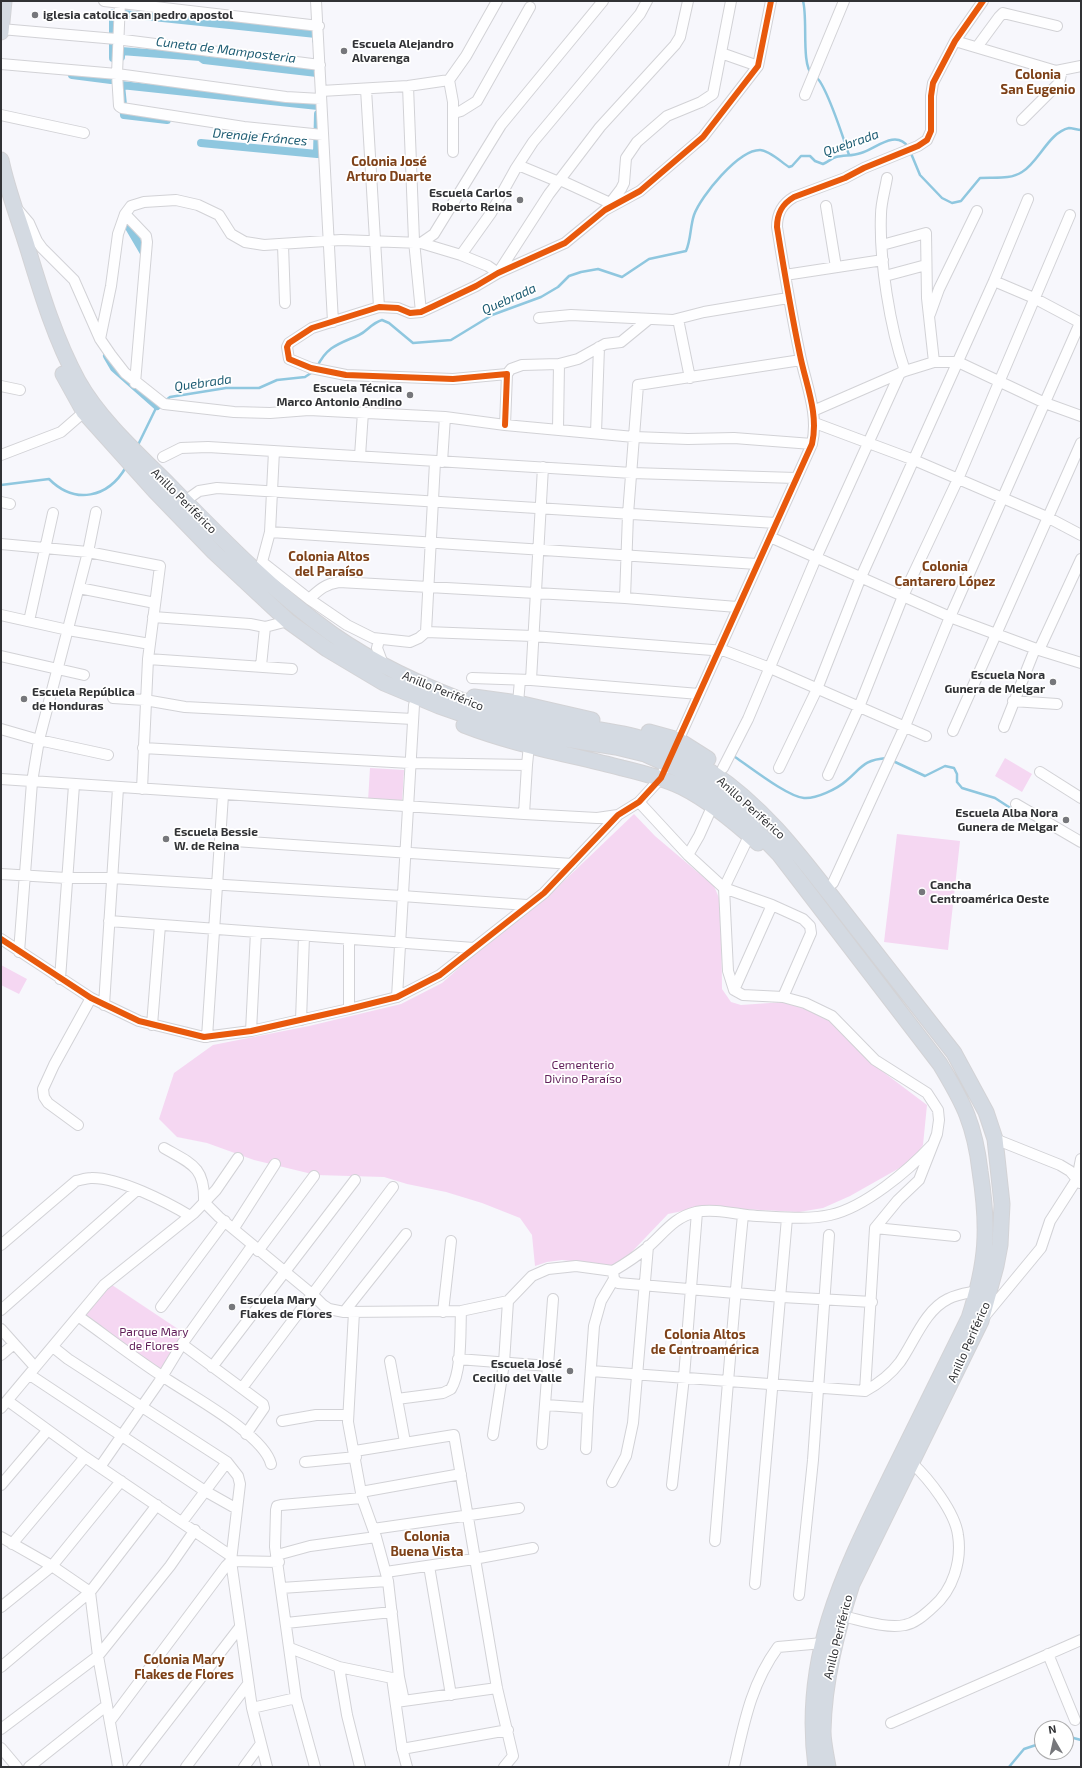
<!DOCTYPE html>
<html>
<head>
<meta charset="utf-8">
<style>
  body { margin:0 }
  #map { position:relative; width:1082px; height:1768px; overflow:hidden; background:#f7f7fc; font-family:"Exo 2",sans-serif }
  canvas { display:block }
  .frame { position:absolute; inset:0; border:2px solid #313235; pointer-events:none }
  .north { position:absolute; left:1034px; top:1720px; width:40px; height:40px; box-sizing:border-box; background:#fff; border:1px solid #adadae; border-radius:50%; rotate:351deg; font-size:11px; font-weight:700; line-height:16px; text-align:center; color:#313235 }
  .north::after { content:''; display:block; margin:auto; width:14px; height:18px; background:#76777b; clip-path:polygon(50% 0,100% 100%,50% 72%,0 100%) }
</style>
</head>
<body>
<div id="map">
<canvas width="1082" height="1768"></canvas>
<div class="frame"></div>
<div class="north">N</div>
</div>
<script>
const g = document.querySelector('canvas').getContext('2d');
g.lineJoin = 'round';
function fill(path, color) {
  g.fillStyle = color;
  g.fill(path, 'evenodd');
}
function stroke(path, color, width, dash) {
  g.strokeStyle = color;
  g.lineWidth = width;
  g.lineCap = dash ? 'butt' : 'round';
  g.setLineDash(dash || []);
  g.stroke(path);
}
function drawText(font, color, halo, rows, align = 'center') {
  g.font = font + ' "Exo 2",sans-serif';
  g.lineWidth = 3.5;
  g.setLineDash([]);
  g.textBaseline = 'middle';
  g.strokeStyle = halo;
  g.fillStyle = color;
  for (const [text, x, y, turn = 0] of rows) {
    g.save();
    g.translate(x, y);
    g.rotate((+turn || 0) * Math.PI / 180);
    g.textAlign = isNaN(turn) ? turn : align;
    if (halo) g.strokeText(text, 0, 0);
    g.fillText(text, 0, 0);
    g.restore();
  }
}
fill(new Path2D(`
  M1005 758 1032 774 1022 792 995 776Z
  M370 768 404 770 402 803 368 801Z
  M634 814 655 836 714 886 719 898 721 910 722 989 731 1002 741 1005 784 1002 811 1011 830 1021 870 1062 927 1105 923 1145 912 1161 850 1196 823 1208 799 1212 703 1207 668 1214 625 1259 612 1266 562 1260 547 1262 535 1266 532 1235 520 1218 482 1203 446 1192 407 1184 384 1177 316 1175 254 1160 207 1143 177 1137 159 1119 174 1073 213 1045 309 1026 401 1004 442 983 477 952 543 901Z
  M897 834 960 841 948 950 884 942Z
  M1 965 27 979 19 994 1 985Z
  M112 1285 184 1333 160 1370 81 1316 97 1297Z`), '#f5d7f2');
stroke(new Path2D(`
  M803 1C808 18 801 65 812 74
  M816 77C826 84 844 140 849 155
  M910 151 920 175 942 198 952 203 961 201 980 178C994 177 1010 180 1022 172 1038 163 1049 132 1069 128 1072 128 1078 130 1081 130
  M317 367C327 346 339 344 359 335 368 331 370 324 382 320L389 323 413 343 451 340 492 315 541 297 558 287 569 276 581 272 598 269 622 277 649 259 686 251C691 240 690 227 694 215 701 196 738 150 760 150 769 150 781 162 789 167L792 166 801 156H810L815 161 823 164C828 162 832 158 836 157 844 155 853 156 861 153 875 149 896 129 908 147
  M165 401 170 397 226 388H259L277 380 305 377 314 371
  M137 447 157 406 160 405
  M1 485 49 479C75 505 108 498 126 467
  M735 757C750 767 788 797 804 798 816 799 837 789 846 781 862 768 862 760 887 758
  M893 761 925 776 945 766 954 768 957 774V782L962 788 995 798 1015 811
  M1066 1736 1081 1740
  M1009 1767 1024 1749 1042 1743`), '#8fc7df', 2.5);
stroke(new Path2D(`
  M124 14 316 34V40
  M121 57V51L200 57 204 60 317 73
  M113 58V13
  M72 75 111 80
  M167 120 124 115 121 85 318 106
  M201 143 317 154 318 114
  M129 215 127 224 144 253V258
  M107 356 114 368 157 406`), '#8fc7df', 8);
const minor = new Path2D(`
  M104 1 319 26
  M120 1 117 74 119 106 122 108 244 127 323 135
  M316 1 333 322
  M1 29 116 39 320 65
  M955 41 1056 71 1081 66
  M977 47 999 17 1003 13 1057 26
  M721 53 758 66
  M1 64 117 74 286 97 321 99
  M449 80 453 102V152
  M408 86 414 241 421 312
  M366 89 379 307
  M321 91 408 86 449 80 466 56 497 1
  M805 95 844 1
  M454 113 461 111 477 101 530 7
  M1 115 84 133
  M1022 120 1059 83 1062 70
  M518 165 559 182
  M887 178C885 190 881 203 881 214 879 260 890 328 905 371
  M560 180 610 203
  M608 206 621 189 624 183 626 158 637 142 667 116 701 102 713 94 731 1
  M826 206 836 267
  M18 210 29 223 37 241 42 248 74 280 100 339 111 355 125 373 164 404 234 412 270 413 309 410 445 417 505 425 634 437 688 439 734 438 812 444
  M421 243 434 234 501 125 603 1
  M283 245 285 303
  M882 245 926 233 927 298 934 362
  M461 255 491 213 516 168 533 142 640 14 647 1
  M498 273 549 194 600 127 675 45 680 37 688 1
  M785 275 883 260
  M885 276 926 265
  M994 281 1034 298 1081 323
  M930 314 939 289 977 211
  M539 318 571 315 673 320 704 312 788 298
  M678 319 690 378
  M100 339 111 286 118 234 125 214
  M507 374 511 369 522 365 559 364 578 359 605 344 621 342 649 319
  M135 383 147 242 146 236 125 214 131 206 144 202 176 200 198 205 219 215 231 234 245 242 264 245 341 240 421 243 461 255 488 266 498 273
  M1 386 20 390
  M813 411 905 371 934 362H958L1045 403 1081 416
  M815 423 914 460 1047 517 1081 535
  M505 425 507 374 453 379 346 375 311 368 289 359 287 347 289 343 312 328 379 307 398 308 410 313 421 312 434 306 476 286 498 273 565 243 605 210 640 191 703 137 758 66 771 1
  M558 429 559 364
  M596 433 599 347
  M274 451 270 532 262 562 309 599 347 625 373 638 410 642 419 638 426 632 533 636 725 651 770 668 926 736
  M1 455 61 432 84 412
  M360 456 363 412
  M163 457 181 448 208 447 632 473 796 478
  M442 462 445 417
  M185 501 199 491 217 488 776 523
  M1 502 10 504
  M270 532 757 564
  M770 537 950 617 1039 650 1081 559
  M1 544 88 552 160 566 148 659 142 789
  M79 588 155 603
  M625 598 628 514 638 385 801 360
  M309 599C319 590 325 584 339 582L625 598 737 607
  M1 615 68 630 150 644
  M153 617 250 624 265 627 288 621
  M29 621 53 513
  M426 632 435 462
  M379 640 377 648 383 664
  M1039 650 1081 663
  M1 656 84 675
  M148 659 292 669
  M261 666 265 627
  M472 678 531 680 699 694
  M531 680 543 467
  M113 698 145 700 185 707 413 719
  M1013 701 1057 704
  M518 703 520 680
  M1004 727 1035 649
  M1 729 39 740 108 755
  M953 731 1081 443
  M677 743 812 444C819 414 806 385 800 355 791 312 784 270 777 227 777 213 782 204 794 197L845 178 864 168 918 146 927 140 931 131V96L933 83 955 41 983 1
  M143 748 410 763 527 765 529 745
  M723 768 748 719 816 558 900 373
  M779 768 817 689 861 577 994 281 1028 199
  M1040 772 1081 798
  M828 775 859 707 903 596 958 479 1070 215
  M1 779 524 814 597 818 618 815
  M639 802 688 855 724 888 728 971 734 990 743 995 783 997 805 1003 832 1016 875 1060 927 1093 938 1110 939 1120 937 1134 919 1180 898 1200 875 1228 865 1391
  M1016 804 1081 842
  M524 814 527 765
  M220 840 572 864
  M688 855 699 836 712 807
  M1 874 66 878H112L402 896 527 905
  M833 883 905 726 950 617 1080 323
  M724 888 772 905 803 919 810 926 811 933 783 997
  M724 888 749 836
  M109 921 474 948
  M1 939 91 998 139 1021 204 1037 251 1031 349 1009 397 997 440 975 544 893 618 815 639 802 661 778 665 768
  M19 952 32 782 39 740 88 552 96 512
  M60 979 74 785
  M734 990 772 905
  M397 997 414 705
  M104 1005 118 788
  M349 1009V939
  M301 1020 304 936
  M152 1025 160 925
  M251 1031 256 932
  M207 1037 223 795
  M78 1125 48 1103 44 1097 43 1089 54 1065 91 998
  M995 1139 1060 1165 1070 1171 1080 1183
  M164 1148C192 1164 205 1167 204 1202L219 1217 312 1294 323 1305 329 1309 344 1312 461 1311 508 1301 532 1276 548 1269 576 1266 613 1271C625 1264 637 1256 648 1247 664 1233 674 1217 696 1212 716 1208 738 1215 757 1216 781 1217 807 1220 830 1215 864 1208 909 1170 932 1145
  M234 1228 275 1164
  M875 1228 955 1236
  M1 1245 76 1181C81 1180 86 1178 91 1178 118 1177 167 1202 190 1216
  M258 1251 314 1176
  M613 1271 614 1279 618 1283 782 1297 872 1302
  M161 1307 225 1221
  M1 1310 137 1190
  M344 1312 406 1234
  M443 1312 451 1241
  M78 1316C106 1336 133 1357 162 1376 188 1394 264 1434 271 1464
  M984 1317 1041 1248 1050 1221 1077 1179 1081 1159
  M1 1329 35 1367
  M182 1344 263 1404 264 1408 246 1434
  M53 1347 68 1359 227 1462 238 1476 240 1484 231 1561 252 1708 267 1767
  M1 1355 14 1344
  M458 1359 549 1366
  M390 1361 405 1442
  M212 1367 355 1180
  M591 1371 865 1391C878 1384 891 1374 900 1362 914 1342 925 1310 948 1299 957 1294 967 1293 977 1291
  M30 1375 205 1491 237 1509
  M242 1388 393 1187
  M397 1399 443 1393 451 1389C462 1371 460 1333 461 1311
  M8 1401 85 1457 231 1556
  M546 1405 588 1408 594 1326 601 1301 614 1279
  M1 1408 104 1285 194 1213 216 1190 238 1158
  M282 1421 316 1415H348
  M493 1435 504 1363 508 1301
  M542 1444 553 1299
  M586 1449 588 1408
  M355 1451 454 1435 497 1688 513 1756 504 1767
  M305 1462 356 1457
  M100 1467 159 1382 182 1344 252 1246
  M612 1482 626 1456 633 1423 648 1246
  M1 1485 47 1431
  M672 1485 684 1377 697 1212
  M361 1492 461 1474
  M182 1522 227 1462
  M373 1529 519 1508
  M1 1537 52 1566 90 1592 98 1656 118 1767
  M715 1541C724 1433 732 1324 743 1215
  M12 1544 85 1457
  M277 1555 310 1546 376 1537
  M429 1566 451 1695
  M386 1572 474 1559 533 1548
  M755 1584 787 1218
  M281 1588 388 1581
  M799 1595 813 1460 829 1235
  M1 1607 52 1566 121 1481
  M842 1616C861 1620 886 1629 905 1625 916 1623 925 1614 933 1607 953 1590 962 1561 958 1535 955 1512 929 1479 912 1463
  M286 1623 392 1612
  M290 1648 339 1667 347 1715 360 1767
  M1048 1654 1075 1720
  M1 1667 90 1592 157 1505
  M339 1667 392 1678 399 1677 388 1581 376 1537 362 1498 348 1422 354 1312
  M399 1677 404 1701
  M392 1678 402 1748 407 1767
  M396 1702 497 1688
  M252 1708 296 1698
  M110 1721 226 1566 231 1561 279 1562
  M891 1723 1081 1640
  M1 1729 98 1656 170 1566 195 1530
  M1 1748 17 1767
  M402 1749 508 1730
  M29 1767 107 1705
  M132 1767 240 1627
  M186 1767 248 1684
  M244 1767 260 1745
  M315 1767 296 1698 275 1547 276 1510 277 1506 281 1505 362 1498
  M734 1767C744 1723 751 1684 778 1647L823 1643`);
const highway = new Path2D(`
  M1 32 4 1
  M1 160C7 189 18 217 27 246 41 292 55 339 78 381 100 420 137 453 169 485 220 537 272 591 332 634 376 665 429 689 480 707 530 725 585 724 636 737 663 744 688 757 711 772 765 807 804 861 843 911 880 959 917 1006 954 1053L986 1112 995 1139 1002 1204 1000 1245 996 1266 981 1321 852 1584C837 1631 824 1680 823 1731 823 1742 826 1755 828 1767
  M63 374 84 412 155 491 214 552 288 621 327 649 384 683 439 706 482 721 534 734 616 747 645 754 691 775 736 810 779 854 940 1064C950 1081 960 1097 967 1115 974 1133 978 1153 980 1171 989 1229 987 1262 969 1318 943 1371 917 1423 891 1476 844 1572 801 1656 816 1767
  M474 697 518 703 592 720
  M464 725C515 745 569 754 622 768 643 773 663 778 682 787 708 800 737 824 758 843
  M649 732 678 740 708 759`);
stroke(minor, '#d2d2d6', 12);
stroke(highway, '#d3d3d6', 17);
stroke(minor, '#fefeff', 10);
stroke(highway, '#d4dae2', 15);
stroke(new Path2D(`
  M505 425 507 374 453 379 346 375 311 368 289 359 287 347 289 343 312 328 379 307 398 308 410 313 421 312 434 306 476 286 498 273 565 243 605 210 640 191 703 137 758 66 771 1
  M1 939 91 998 139 1021 204 1037 251 1031 349 1009 397 997 440 975 544 893 618 815 639 802 661 778 812 444C819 414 806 385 800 355 791 312 784 270 777 227 777 213 782 204 794 197L845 178 864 168 918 146 927 140 931 131V96L933 83 955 41 983 1`), '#e8590c', 6);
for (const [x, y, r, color] of [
  [35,15,4,"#76777b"],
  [344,51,4,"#76777b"],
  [520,200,4,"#76777b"],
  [410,395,4,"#76777b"],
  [1053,682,4,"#76777b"],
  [24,699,4,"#76777b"],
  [1066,820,4,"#76777b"],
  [166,839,4,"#76777b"],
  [922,892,4,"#76777b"],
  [232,1307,4,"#76777b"],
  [570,1371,4,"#76777b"]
]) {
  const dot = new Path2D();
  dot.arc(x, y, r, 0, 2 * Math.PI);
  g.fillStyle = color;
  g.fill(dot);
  stroke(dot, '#fff', 1.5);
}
drawText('bold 12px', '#313235', '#fff', [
  ["iglesia catolica san pedro apostol",43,15],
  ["Escuela Alejandro",352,44],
  ["Alvarenga",352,58],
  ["Escuela Carlos",512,193,"right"],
  ["Roberto Reina",512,207,"right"],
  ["Escuela Técnica",402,388,"right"],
  ["Marco Antonio Andino",402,402,"right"],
  ["Escuela Nora",1045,675,"right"],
  ["Gunera de Melgar",1045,689,"right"],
  ["Escuela República",32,692],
  ["de Honduras",32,706],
  ["Escuela Alba Nora",1058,813,"right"],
  ["Gunera de Melgar",1058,827,"right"],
  ["Escuela Bessie",174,832],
  ["W. de Reina",174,846],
  ["Cancha",930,885],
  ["Centroamérica Oeste",930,899],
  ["Escuela Mary",240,1300],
  ["Flakes de Flores",240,1314],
  ["Escuela José",562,1364,"right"],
  ["Cecilio del Valle",562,1378,"right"]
], 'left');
drawText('12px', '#313235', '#fff', [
  ["Anillo Periférico",184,501,45],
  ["Anillo Periférico",443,691,22],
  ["Anillo Periférico",751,808,42],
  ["Anillo Periférico",969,1342,-66],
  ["Anillo Periférico",838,1637,-76]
]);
drawText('12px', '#601e59', '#fff', [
  ["Cementerio",583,1065],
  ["Divino Paraíso",583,1079],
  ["Parque Mary",154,1332],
  ["de Flores",154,1346]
]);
drawText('italic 13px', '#1d5c73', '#fff', [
  ["Cuneta de Mamposteria",226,50,7],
  ["Drenaje Fránces",260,137,5],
  ["Quebrada",851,143,-19],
  ["Quebrada",509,299,-24],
  ["Quebrada",203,383,-8]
]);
drawText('bold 13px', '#7e4118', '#fff', [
  ["Colonia",1038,75],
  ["San Eugenio",1038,90],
  ["Colonia José",389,162],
  ["Arturo Duarte",389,177],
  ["Colonia Altos",329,557],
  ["del Paraíso",329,572],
  ["Colonia",945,567],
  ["Cantarero López",945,582],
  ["Colonia Altos",705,1335],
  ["de Centroamérica",705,1350],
  ["Colonia",427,1537],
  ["Buena Vista",427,1552],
  ["Colonia Mary",184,1660],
  ["Flakes de Flores",184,1675]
]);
</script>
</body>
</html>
